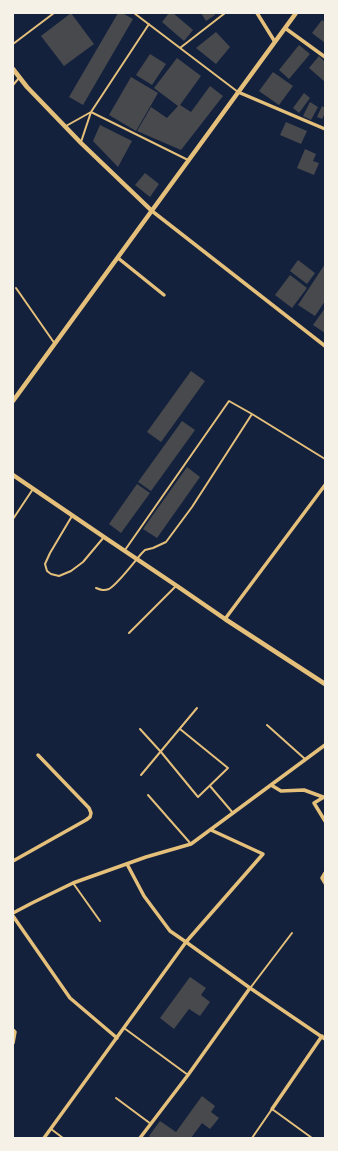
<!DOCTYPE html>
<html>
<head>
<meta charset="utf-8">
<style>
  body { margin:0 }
  #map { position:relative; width:338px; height:1151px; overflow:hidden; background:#14213d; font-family:"PT Sans Narrow",sans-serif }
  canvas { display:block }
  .frame { position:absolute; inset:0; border:14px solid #f6f1e7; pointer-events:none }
</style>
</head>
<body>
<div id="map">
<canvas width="338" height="1151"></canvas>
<div class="frame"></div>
</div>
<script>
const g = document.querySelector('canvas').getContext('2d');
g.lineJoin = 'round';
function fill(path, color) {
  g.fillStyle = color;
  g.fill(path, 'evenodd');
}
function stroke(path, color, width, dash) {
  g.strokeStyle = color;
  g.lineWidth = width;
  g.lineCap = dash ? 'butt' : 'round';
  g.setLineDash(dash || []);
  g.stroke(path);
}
fill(new Path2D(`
  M71 13 94 44 64 66 41 36Z
  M118 13H122L133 19 83 105 69 97Z
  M169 13H173L193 30 184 41 162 22Z
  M201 13H214L215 15 206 21Z
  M322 20 325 22V43L312 33Z
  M216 32 230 47 216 64 196 48Z
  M299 45 310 54 289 79 279 70Z
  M150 54 166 64 152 85 136 75Z
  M319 56 325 62V82L309 68Z
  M177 58 201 76 180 105 191 112 210 86 223 96 181 150 137 131 151 107 167 118 178 106 154 88Z
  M273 72 293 86 279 105 259 91Z
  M131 77 158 93 136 131 109 115Z
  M304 93 310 98 299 113 293 108Z
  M310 102 318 107 311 120 303 116Z
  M322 106 325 108V113L322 119 317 117Z
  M286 122 307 131 301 144 280 135Z
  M100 125 132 141 118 167 93 141Z
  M305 149 316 154 313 161 319 163 314 175 297 168Z
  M145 173 159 184 150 197 135 185Z
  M298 260 315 273 307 284 290 271Z
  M325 264V301L315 316 298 305Z
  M290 275 307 288 292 308 275 295Z
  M325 308V333L313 325Z
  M191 371 205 381 161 442 147 432Z
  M182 421 195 430 151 491 138 482Z
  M187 467 200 477 157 538 143 529Z
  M137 484 150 493 121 533 109 524Z
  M190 977 206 988 201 995 210 1002 200 1016 189 1009 174 1029 160 1018Z
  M202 1096 215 1106 211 1112 219 1118 210 1129 202 1123 191 1138H151L149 1136 160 1121 176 1132Z`), '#48494c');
stroke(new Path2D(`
  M134 13 238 92
  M13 44 54 13
  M180 48 225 13
  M13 85 19 78
  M66 126 91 112 149 24
  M81 142 91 112 188 160
  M16 288 55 344
  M72 516 50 553 45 564 47 571 51 574 59 576 71 571 83 562 104 537
  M13 519 33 489
  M125 550 229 401 252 414 325 459
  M96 588C101 590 104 591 109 589 118 584 134 562 142 553L145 550 153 548 166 542 192 507 252 414
  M129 633 176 586
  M267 725 305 759
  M140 729 161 752 198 797 228 768 180 729
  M141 775 197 708
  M210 786 233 813
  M148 795 191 844
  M73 883 100 921
  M251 987 292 933
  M124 1028 188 1075
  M116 1098 151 1124
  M51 1129 63 1138
  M252 1138 272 1109 312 1138`), '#e5c07b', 2);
stroke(new Path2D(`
  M257 13 275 42
  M285 28 325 57
  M238 92 325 129
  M152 211 325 346
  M118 258 164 295
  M225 619 325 485
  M271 785 281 791 304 790 323 797
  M324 797 314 803 325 821
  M13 861 86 820 90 817 91 813 89 808 38 755
  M127 864 144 896 170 931 186 942 250 988 325 1039
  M325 873 322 878 325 883
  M13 913 32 903 73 883 146 857 191 844 325 745
  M13 916 70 998 117 1038
  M13 1030 15 1032 13 1043
  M272 1109 322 1036
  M44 1138 186 942 263 854 211 830
  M140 1138 188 1075 250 988`), '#e5c07b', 3.5);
stroke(new Path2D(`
  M13 69 27 87 81 143 152 211
  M13 401 296 13
  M13 475 104 537 177 586 225 619 325 684`), '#e5c07b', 4.5);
</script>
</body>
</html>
